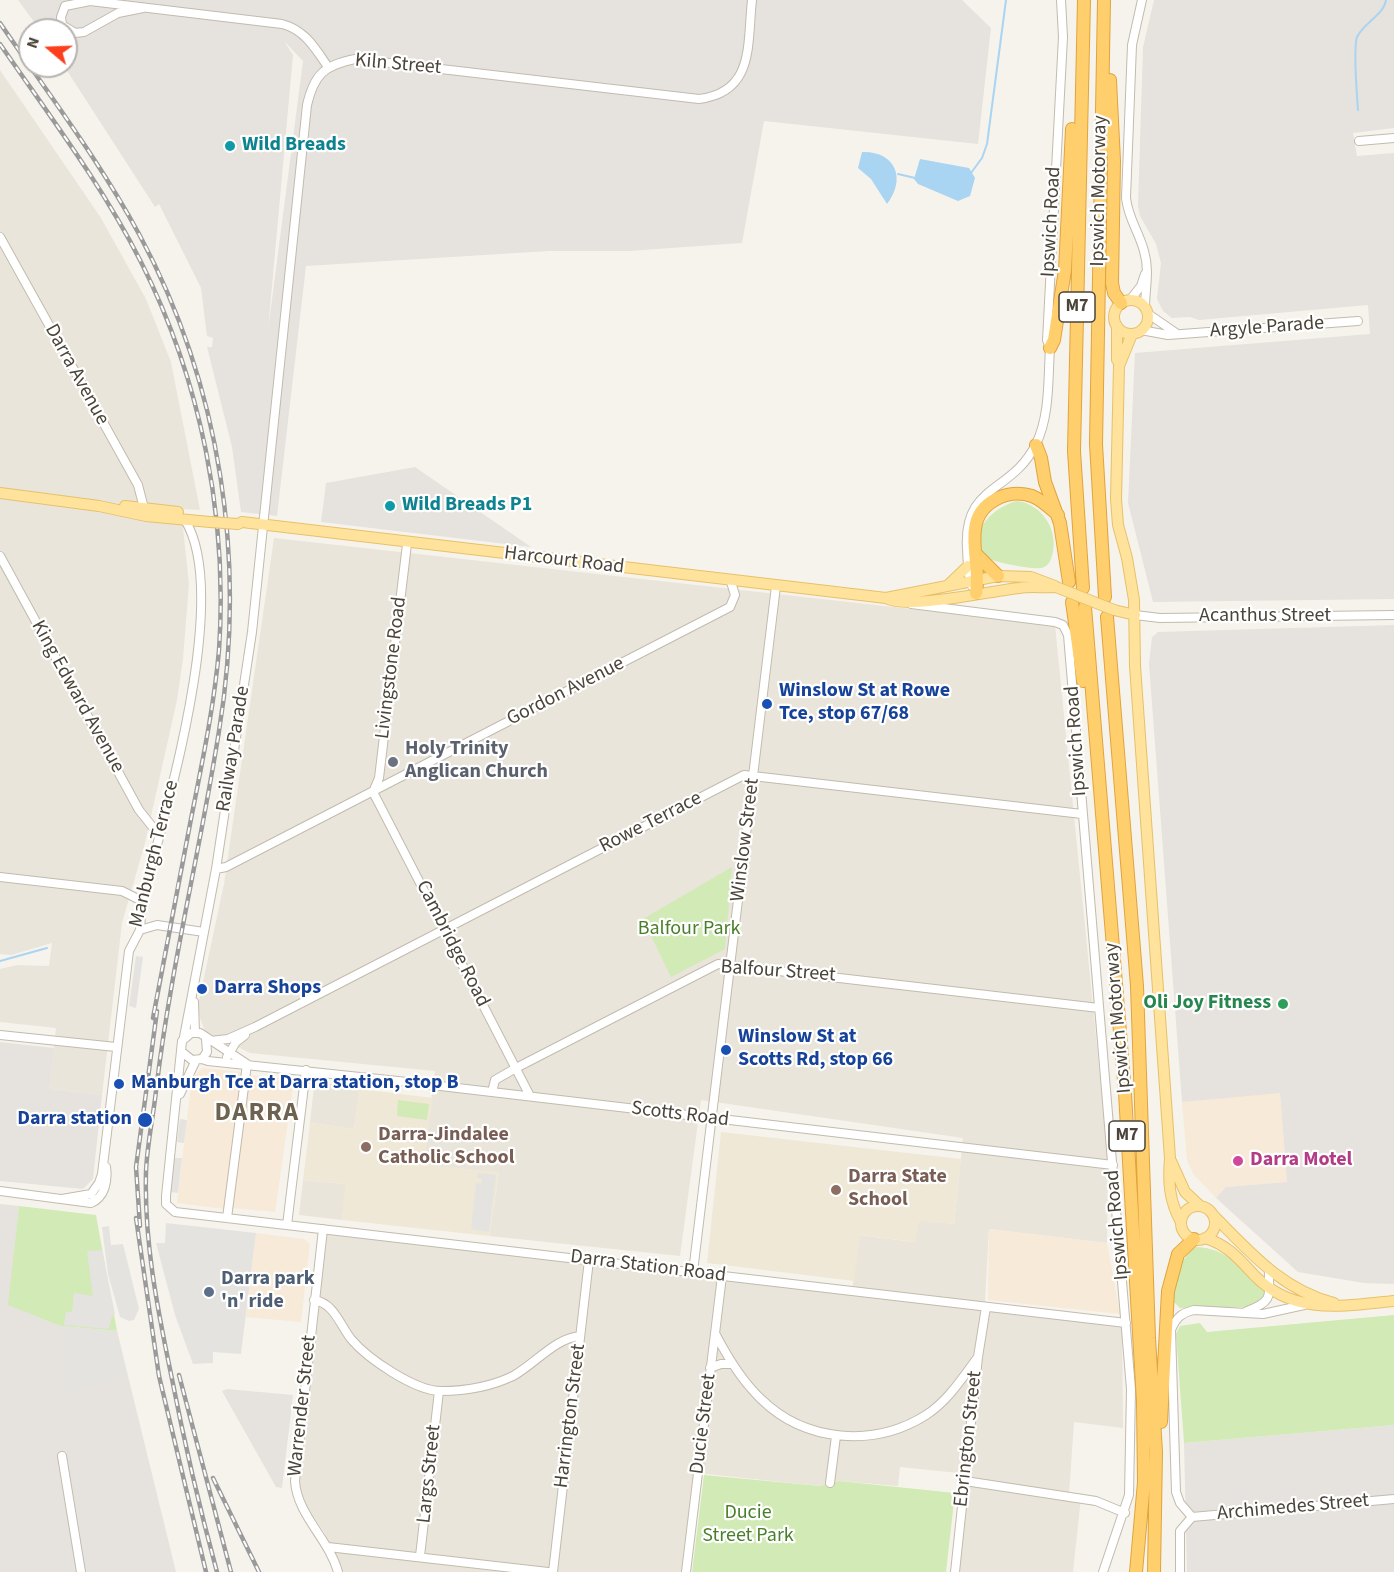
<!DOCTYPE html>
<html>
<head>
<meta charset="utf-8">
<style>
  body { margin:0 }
  #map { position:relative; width:1394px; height:1572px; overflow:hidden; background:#f6f3ec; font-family:"Source Sans 3",sans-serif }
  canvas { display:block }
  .north { position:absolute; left:18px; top:18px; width:60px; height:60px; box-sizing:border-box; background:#fff; border:2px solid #b7b4b0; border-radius:50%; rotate:289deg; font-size:16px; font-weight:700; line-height:24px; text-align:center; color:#4b4439 }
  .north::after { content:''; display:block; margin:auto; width:21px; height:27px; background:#fc3f1d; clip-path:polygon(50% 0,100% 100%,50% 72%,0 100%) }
</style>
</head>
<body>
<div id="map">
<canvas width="1394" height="1572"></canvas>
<div class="north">N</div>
</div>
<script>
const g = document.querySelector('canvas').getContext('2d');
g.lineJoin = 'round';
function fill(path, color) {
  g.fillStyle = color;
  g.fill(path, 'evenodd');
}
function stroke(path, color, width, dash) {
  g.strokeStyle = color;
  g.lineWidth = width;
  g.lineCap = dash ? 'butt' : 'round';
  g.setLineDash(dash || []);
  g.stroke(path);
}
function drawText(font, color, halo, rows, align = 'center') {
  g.font = font + ' "Source Sans 3",sans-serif';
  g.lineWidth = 4.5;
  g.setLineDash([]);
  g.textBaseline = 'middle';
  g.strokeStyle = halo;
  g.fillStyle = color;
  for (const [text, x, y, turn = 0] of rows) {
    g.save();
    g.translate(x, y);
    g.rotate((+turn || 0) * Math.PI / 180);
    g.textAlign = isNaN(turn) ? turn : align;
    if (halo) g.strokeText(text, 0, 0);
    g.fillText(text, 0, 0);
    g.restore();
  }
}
fill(new Path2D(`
  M0 70 101 218 146 299 171 362 200 510 181 509 189 584 183 659 177 700 145 843 122 923 102 1095 49 1089 56 1028 0 1022V969L17 965 49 966 52 943 11 955 0 954Z
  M274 538 1055 625 1108 1157 1107 1243 989 1229 985 1302 887 1294 1122 1321 1123 1428 1074 1422 1069 1495 1081 1498 1073 1572H957L968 1474 900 1467 898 1486 839 1481 820 1486 697 1473 724 1275 852 1291 859 1235 914 1242 919 1220 954 1224 963 1138 701 1100 680 1256 489 1236 499 1173 423 1165 435 1071 250 1053 205 1031 197 1010 224 884Z
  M320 1082 360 1089 354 1129 310 1123 314 1086Z
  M303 1180 346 1184 342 1220 299 1215Z
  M326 1228 720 1275 682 1572H341L324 1532 302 1499 298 1475Z`), '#eae5da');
fill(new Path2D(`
  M202 1068 242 1072 224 1209 177 1203 190 1094 193 1078Z
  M249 1075 294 1080 275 1212 232 1208Z
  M1280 1092 1287 1182 1226 1187 1216 1198 1194 1175 1187 1161 1182 1102Z
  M989 1229 1107 1243 1120 1314 988 1300Z
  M256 1233 304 1239 310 1244 301 1322 246 1317Z`), '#f7ead8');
fill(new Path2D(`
  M18 0H962L991 28 978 144 764 121 742 243 629 251H549L306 266 277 516 241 512 232 447 207 347H212L213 338 207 336 201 288 159 204 155 207 64 66 66 30H40ZM284 41 303 61 268 330 293 55Z
  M1154 0H1394V128L1353 133 1357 156 1394 153V599L1153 602 1128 503 1135 353 1370 334 1368 305 1199 320 1190 317 1172 318 1163 311 1157 299 1161 263 1156 244 1140 216 1138 206 1143 47Z
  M415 467 531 547 321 522 326 483Z
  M1394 625V1284L1364 1283 1298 1272 1216 1198 1226 1187 1287 1182 1280 1093 1182 1102 1149 664 1152 637 1158 632Z
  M0 1042 54 1048 49 1089 102 1095 93 1179 83 1189 0 1181Z
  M0 1204 19 1206 9 1305 60 1326 117 1331 176 1572H0Z
  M227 1389 293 1395 282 1488 276 1487 222 1391Z
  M1394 1425V1572H1187L1184 1443Z`), '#e6e2dd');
fill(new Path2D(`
  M360 1089 433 1098 423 1165 499 1172 489 1236 342 1220 345 1184 303 1180 310 1123 354 1129Z
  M721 1132 961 1159 954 1224 919 1221 915 1242 860 1235 854 1281 707 1263Z`), '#efe8d6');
fill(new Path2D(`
  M1017 501C1043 504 1061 533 1051 559 1049 564 1046 567 1041 568 1035 570 992 562 988 558 964 534 993 507 1017 501Z
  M732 867 725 949 671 977 643 919Z
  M398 1100 429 1104 427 1120 397 1116Z
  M19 1206 96 1215 117 1331 60 1326 8 1305Z
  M1196 1247C1228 1248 1244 1270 1265 1292L1261 1300 1252 1307 1180 1308 1173 1301C1176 1281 1178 1259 1196 1247Z
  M1394 1315V1425L1184 1443 1176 1334 1180 1326 1200 1323 1207 1332Z
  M704 1475 820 1486 839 1481 955 1493 946 1572H692Z`), '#d2eab5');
fill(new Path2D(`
  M136 956 143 957 136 1008 129 1006Z
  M180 1119 187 1120 184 1143 177 1142Z
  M174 1158H182L178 1193 170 1192Z
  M477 1173 496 1175 489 1232 471 1229 476 1183H482V1179L477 1178Z
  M166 1223 256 1233 241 1354 213 1352V1363L193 1364 175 1315 156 1243H165Z
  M109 1226 111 1245 123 1244 139 1309 134 1320 129 1321 120 1317 108 1274 102 1227Z
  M102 1250 115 1314 112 1316 109 1329 64 1325 66 1312H72L74 1293 93 1296 87 1251Z
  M60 1326 117 1331 127 1376 70 1391Z`), '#e5e3e0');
fill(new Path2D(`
  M862 152C895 151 907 178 887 204L871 179 858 168Z
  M920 159 969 168 975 178 970 196 958 201 918 184 914 179Z`), '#a9d4f2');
stroke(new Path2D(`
  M1358 110C1357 95 1353 49 1357 37 1363 23 1384 15 1386 0
  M971 173 982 158 987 144 1006 0
  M898 174 915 178
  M0 961 47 948`), '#a9d4f2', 2);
const minor = new Path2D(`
  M1142 0 1132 45 1126 198C1128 218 1139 232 1144 251 1150 271 1145 288 1145 308
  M143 8 118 13 84 32 75 33 62 25 61 17 65 6 90 1 282 24C305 30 315 48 328 67
  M1359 141 1394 138
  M0 237 138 485 145 512
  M1130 300 1141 286 1145 274
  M1147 313 1176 333
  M1141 330 1168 335 1358 321
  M407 544 379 778 373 792 530 1096
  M0 556 139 810 159 835
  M972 586C967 575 968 561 967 549 963 483 1012 494 1036 444 1050 416 1048 378 1050 348L1047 340 1063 37 1061 0
  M911 604 1055 622 1063 625 1068 635 1131 1389 1129 1495 1103 1572
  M1135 615 1160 618 1394 615
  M216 869 226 867 730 607 735 595 731 582
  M0 877 122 891 142 901
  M140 930 157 925 204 932
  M194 1002 195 1033
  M0 1035 116 1047
  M184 1037 216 869 252 632 307 105C314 75 324 65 355 59L699 99C755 92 747 44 752 0
  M210 1041 228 1039 255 1027 744 775 1082 814
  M182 1052 192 1060 202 1059 207 1052 206 1039
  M227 1057 236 1042 245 1035
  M202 1059 208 1061 398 1081 1113 1165
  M247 1064 200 1033H191L182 1041 166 1196V1204L175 1212 1126 1323
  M492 1092 495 1080 516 1068 718 964 1099 1008
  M180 1094 196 1060
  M0 1191 91 1203C105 1197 108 1181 106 1167
  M62 1199 91 1194 99 1183 102 1174 129 951 140 930 142 901C164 816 232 596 185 520
  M227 1218 247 1064
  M287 1225 306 1070
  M323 1229 295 1481C297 1515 329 1539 338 1572
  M693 1272 776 586
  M314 1300C334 1303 340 1325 351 1339 368 1359 415 1391 441 1391 465 1391 492 1386 513 1376 535 1364 555 1338 580 1336
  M1247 1311C1276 1301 1268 1293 1269 1270
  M716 1335C728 1358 742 1381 761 1399 805 1442 874 1448 926 1415 948 1401 963 1377 978 1357
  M710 1368 721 1364H732
  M62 1456 81 1572
  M965 1481 1096 1501 1125 1513
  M830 1483 836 1436
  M1192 1517 1180 1503 1176 1492 1171 1330C1176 1318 1181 1313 1194 1310L1263 1314 1304 1305
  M1192 1517 1394 1499
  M328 1547 548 1572
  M420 1556 439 1391
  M553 1572 589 1260
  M686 1572 722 1276
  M955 1572 978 1357 986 1307
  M1180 1572V1531L1192 1517`);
const major = new Path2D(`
  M1114 317a17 17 0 1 1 34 0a17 17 0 1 1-34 0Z
  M1117 326V360
  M1132 334 1119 366 1116 499 1118 525 1127 558 1134 600 1135 666 1170 1158C1168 1181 1169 1201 1181 1222
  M0 493 99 506 146 516 210 522
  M125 506 178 512
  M242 522 886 598C908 610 990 591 1019 588 1032 586 1044 588 1056 587
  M947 586 968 566
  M886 598 998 576 1031 577 1055 586
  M1114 610 1135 615
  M1171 1161 1185 1192 1200 1206
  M1181 1223a17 17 0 1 1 34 0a17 17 0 1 1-34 0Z
  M1213 1215C1250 1252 1282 1290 1334 1303
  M1205 1238C1228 1245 1239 1259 1255 1276 1295 1316 1343 1306 1394 1301`);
const highway = new Path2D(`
  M1104 0 1096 444 1105 597
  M1110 80 1114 161 1112 283 1114 293 1121 303
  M1050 348 1054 340 1065 270 1072 129
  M1036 445 1041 458 1045 482 1060 523 1069 582
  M976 554 998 576
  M1083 588 1074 451 1084 0
  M976 593C980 571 972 550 975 529 978 502 1008 488 1032 496 1042 500 1050 508 1058 515
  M1072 602 1083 681
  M1085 607 1125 1093 1143 1402 1144 1482 1136 1572
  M1107 617 1137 986 1149 1338 1156 1452 1154 1572
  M1161 1422 1168 1291 1178 1254 1194 1239`);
stroke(minor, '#c2bbae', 10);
stroke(major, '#e6c16a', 12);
stroke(highway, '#e0a43c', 14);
stroke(minor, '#fff', 8);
stroke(major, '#ffe39c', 10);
stroke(highway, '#ffcf6e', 12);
const rail = new Path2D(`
  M0 23C47 92 99 160 139 234 221 386 247 561 219 731 200 852 170 970 156 1091 153 1118 147 1145 146 1172 144 1240 157 1307 171 1374 184 1441 199 1506 217 1572
  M0 44C49 115 102 185 141 262 201 381 228 517 219 650 214 707 202 763 191 819 178 886 165 952 153 1018
  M136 1218 159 1376 206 1572
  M140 1226 136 1167 157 1011
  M179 1375 231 1572
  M213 1478 259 1572`);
stroke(rail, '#9a9a9a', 4.5);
stroke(rail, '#fff', 2, [7]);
const majorBridge = new Path2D(`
  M210 522 238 524 242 522
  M1056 587 1114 610`);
stroke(majorBridge, '#e6c16a', 12, []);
stroke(majorBridge, '#ffe39c', 10);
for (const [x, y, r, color] of [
  [230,146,6,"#0f9aa8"],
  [390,506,6,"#0f9aa8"],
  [767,704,6,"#1a4fb4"],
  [393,762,6,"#6b7280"],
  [202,989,6,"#1a4fb4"],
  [1283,1004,6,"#2e9e5b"],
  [726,1050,6,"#1a4fb4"],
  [119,1084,6,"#1a4fb4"],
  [145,1120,8,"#1a4fb4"],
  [366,1147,6,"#8d6e63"],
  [1238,1161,6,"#d1479c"],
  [836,1190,6,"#8d6e63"],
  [209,1292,6,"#5c6f8a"]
]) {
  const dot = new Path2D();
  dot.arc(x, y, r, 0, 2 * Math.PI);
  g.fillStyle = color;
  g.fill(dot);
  stroke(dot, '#fff', 2);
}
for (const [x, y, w] of [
  [1077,307,36],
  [1127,1136,36]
]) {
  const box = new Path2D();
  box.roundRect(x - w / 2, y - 15, w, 30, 4.5);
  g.fillStyle = '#fff';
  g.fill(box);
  stroke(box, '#4b4439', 1.5);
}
drawText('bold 18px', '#4b4439', null, [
  ["M7",1077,307],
  ["M7",1127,1136]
]);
drawText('20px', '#4b4439', '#fff', [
  ["Kiln Street",398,65,5],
  ["Ipswich Motorway",1100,191,-89],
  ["Ipswich Road",1052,222,-87],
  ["Argyle Parade",1267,328,-4],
  ["Darra Avenue",76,375,61],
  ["Harcourt Road",564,561,7],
  ["Acanthus Street",1265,617],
  ["Livingstone Road",392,668,-83],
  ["Gordon Avenue",566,692,-27],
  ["King Edward Avenue",77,697,61],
  ["Ipswich Road",1077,741,-94],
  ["Railway Parade",234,749,-81],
  ["Rowe Terrace",651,823,-27],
  ["Winslow Street",746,840,-83],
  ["Manburgh Terrace",155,854,-76],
  ["Cambridge Road",452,944,63],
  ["Balfour Street",778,972,4],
  ["Ipswich Motorway",1119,1018,-95],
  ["Scotts Road",680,1115,7],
  ["Ipswich Road",1118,1225,-95],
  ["Darra Station Road",648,1267,7],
  ["Warrender Street",303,1406,-84],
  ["Harrington Street",571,1416,-83],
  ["Ducie Street",704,1424,-83],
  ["Ebrington Street",969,1439,-84],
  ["Largs Street",430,1474,-84],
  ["Archimedes Street",1293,1508,-5]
]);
drawText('bold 20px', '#0d838f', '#fff', [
  ["Wild Breads",242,146],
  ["Wild Breads P1",402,506]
], 'left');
drawText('bold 20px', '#164399', '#fff', [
  ["Winslow St at Rowe",779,692],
  ["Tce, stop 67/68",779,715],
  ["Darra Shops",214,989],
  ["Winslow St at",738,1038],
  ["Scotts Rd, stop 66",738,1061],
  ["Manburgh Tce at Darra station, stop B",131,1084],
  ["Darra station",132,1120,"right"]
], 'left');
drawText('bold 20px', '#5b616d', '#fff', [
  ["Holy Trinity",405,750],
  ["Anglican Church",405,773]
], 'left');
drawText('20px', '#4a7f2a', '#fff', [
  ["Balfour Park",689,930],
  ["Ducie",748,1514],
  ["Street Park",748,1537]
]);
drawText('bold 20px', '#27864d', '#fff', [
  ["Oli Joy Fitness",1271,1004]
], 'right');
drawText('bold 20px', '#785e54', '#fff', [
  ["Darra-Jindalee",378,1136],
  ["Catholic School",378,1159],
  ["Darra State",848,1178],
  ["School",848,1201]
], 'left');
drawText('bold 20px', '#b23c85', '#fff', [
  ["Darra Motel",1250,1161]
], 'left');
drawText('bold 20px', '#4e5e75', '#fff', [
  ["Darra park",221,1280],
  ["'n' ride",221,1303]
], 'left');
g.letterSpacing = '1.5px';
drawText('bold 26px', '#6e6250', '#fff', [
  ["DARRA",257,1114]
]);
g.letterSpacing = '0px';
</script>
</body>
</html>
